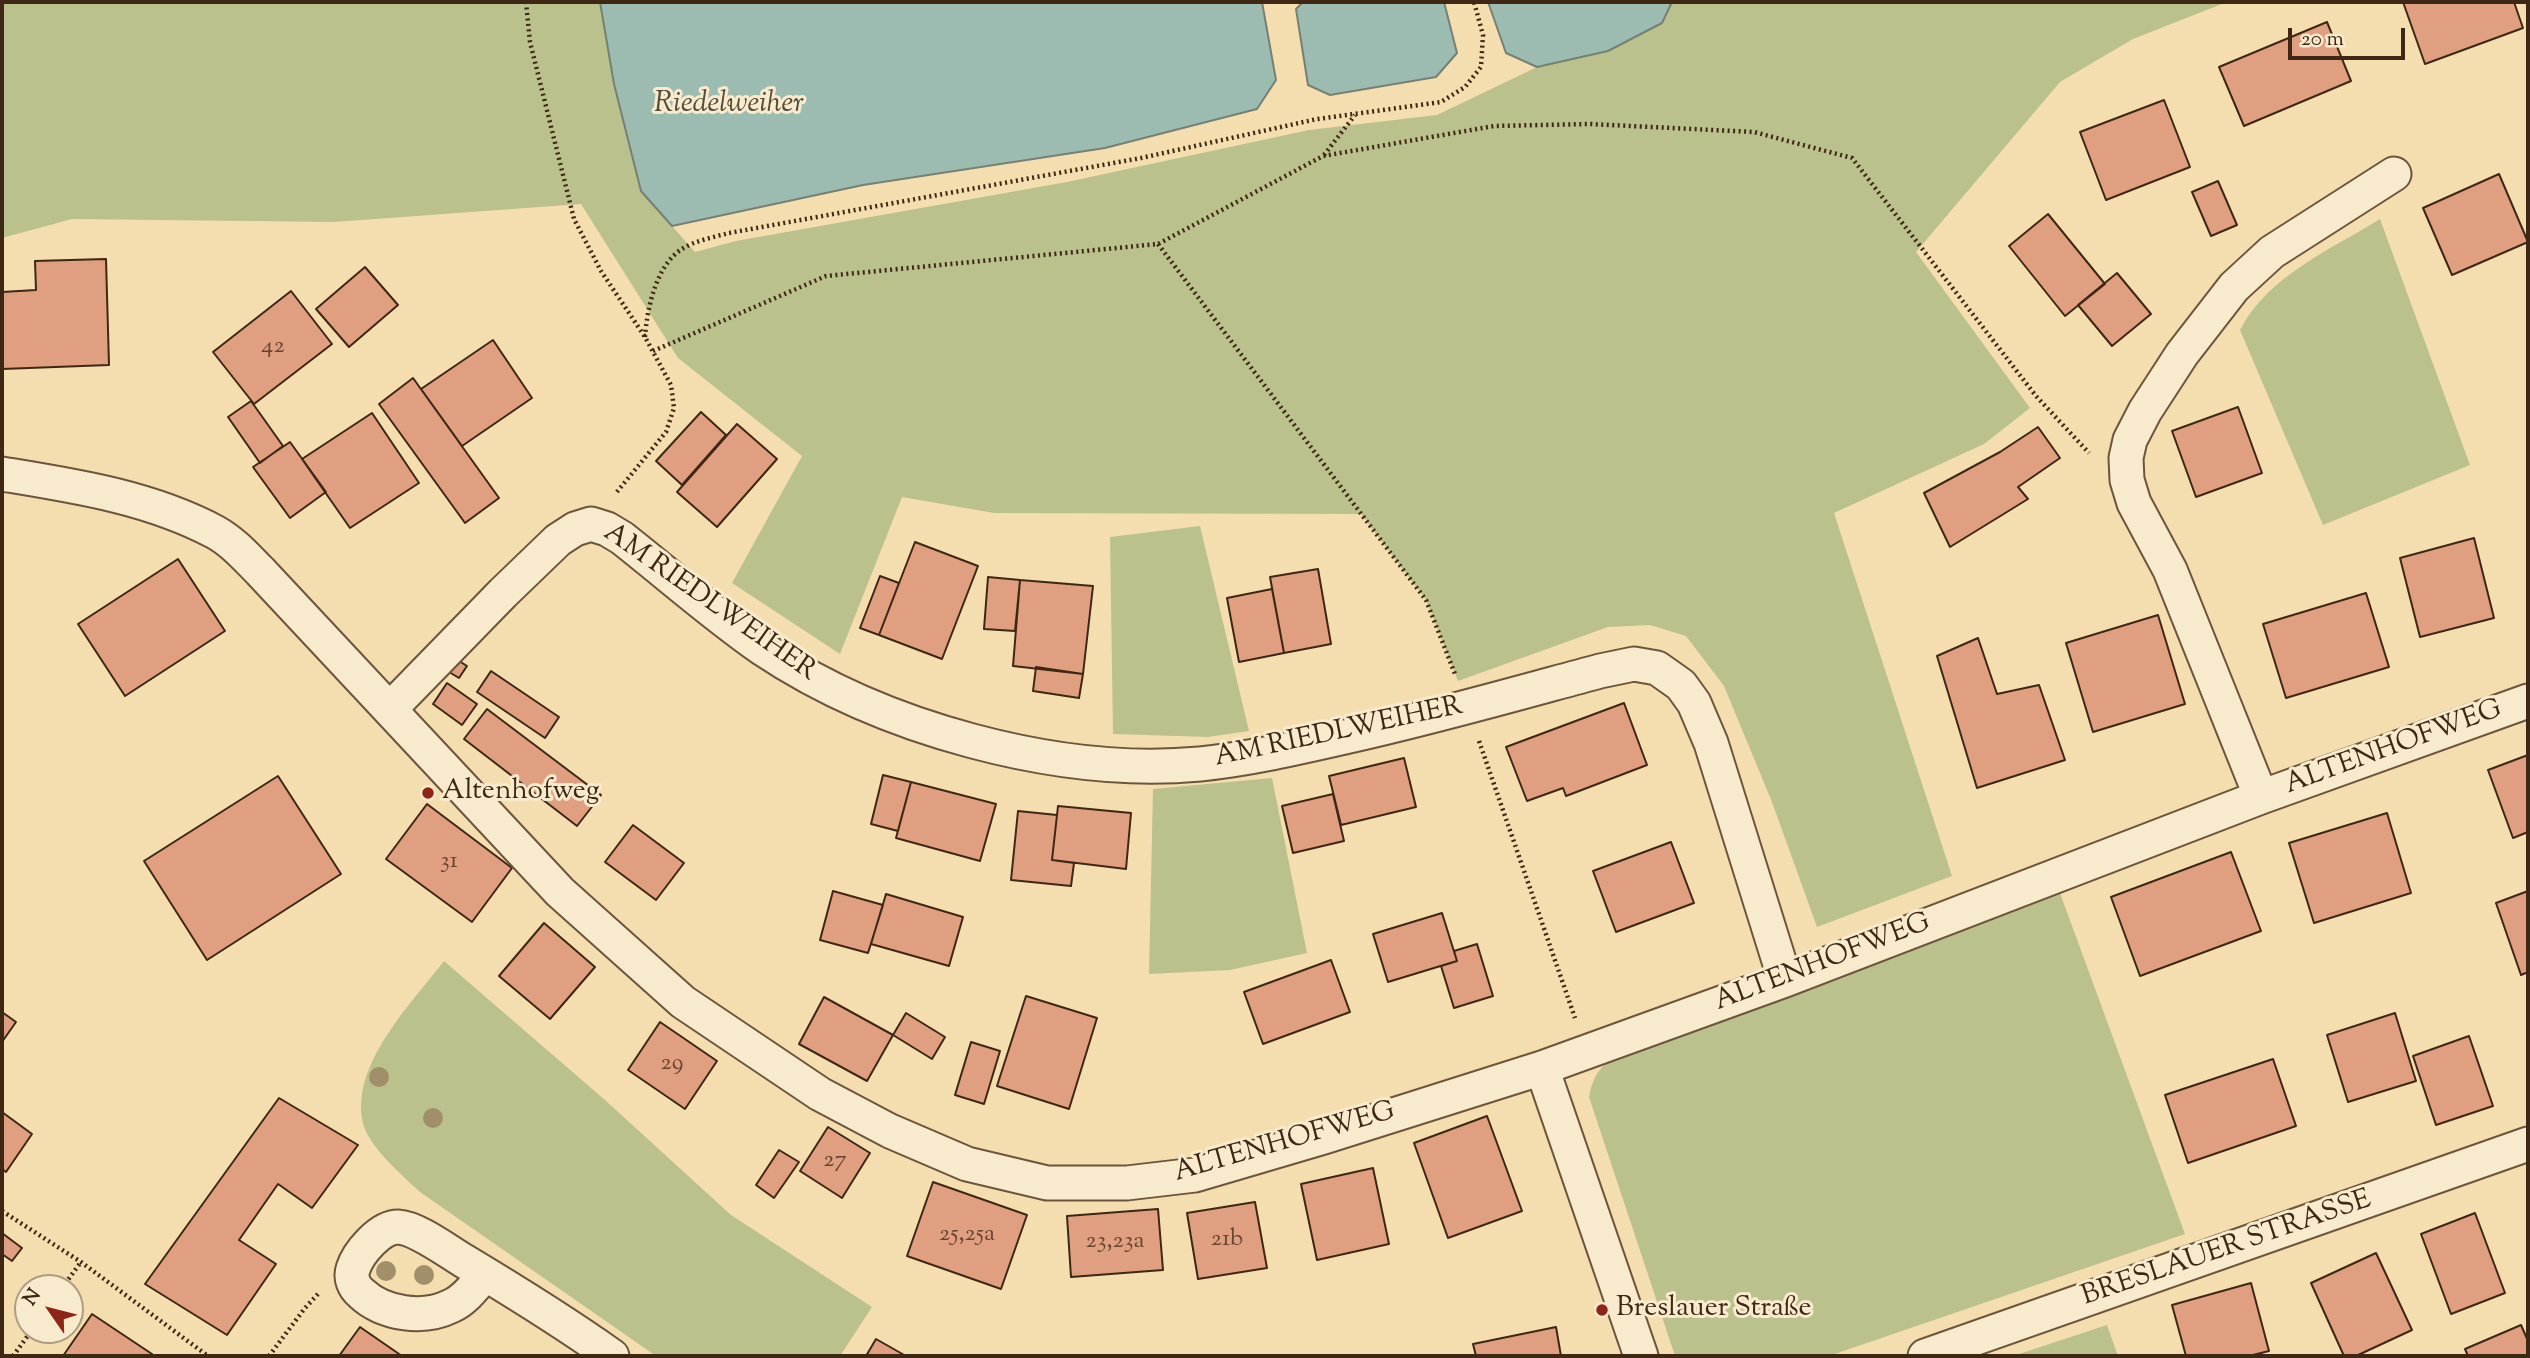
<!DOCTYPE html>
<html>
<head>
<meta charset="utf-8">
<style>
  body { margin:0 }
  #map { position:relative; width:2530px; height:1358px; overflow:hidden; background:#f4deb0; font-family:"Sorts Mill Goudy",serif }
  canvas { display:block }
  .frame { position:absolute; inset:0; border:4px solid #3e2715; pointer-events:none }
  .north { position:absolute; left:14px; top:1274px; width:70px; height:70px; box-sizing:border-box; background:#f8eacc; border:2px solid #ae9c83; border-radius:50%; rotate:305deg; font-size:19px; font-weight:700; line-height:28px; text-align:center; color:#3e2715 }
  .north::after { content:''; display:block; margin:auto; width:24px; height:32px; background:#8f2418; clip-path:polygon(50% 0,100% 100%,50% 72%,0 100%) }
  .scale { position:absolute; left:2288px; top:28px; width:117px; height:32px; box-sizing:border-box; border:4px solid #3e2715; border-top:0; padding-left:9px; font-size:21px; line-height:24px; white-space:nowrap; color:#3e2715; -webkit-text-stroke:5px #f8eacc; paint-order:stroke }
</style>
</head>
<body>
<div id="map">
<canvas width="2530" height="1358"></canvas>
<div class="frame"></div>
<div class="north">N</div>
<div class="scale">20 m</div>
</div>
<script>
const g = document.querySelector('canvas').getContext('2d');
g.lineJoin = 'round';
function fill(path, color) {
  g.fillStyle = color;
  g.fill(path, 'evenodd');
}
function stroke(path, color, width, dash) {
  g.strokeStyle = color;
  g.lineWidth = width;
  g.lineCap = dash ? 'butt' : 'round';
  g.setLineDash(dash || []);
  g.stroke(path);
}
function drawText(font, color, halo, rows, align = 'center') {
  g.font = font + ' "Sorts Mill Goudy",serif';
  g.lineWidth = 6;
  g.setLineDash([]);
  g.textBaseline = 'middle';
  g.strokeStyle = halo;
  g.fillStyle = color;
  for (const [text, x, y, turn = 0] of rows) {
    g.save();
    g.translate(x, y);
    g.rotate((+turn || 0) * Math.PI / 180);
    g.textAlign = isNaN(turn) ? turn : align;
    if (halo) g.strokeText(text, 0, 0);
    g.fillText(text, 0, 0);
    g.restore();
  }
}
fill(new Path2D(`
  M2 2H600L614 84 641 191 695 252 736 241 1067 182 1309 130 1437 115 1537 67 1608 51 1662 23 1672 2H2227L2133 39 2060 82 1916 252 2030 408 1984 444 1834 513 1952 876 1817 927 1772 802 1724 686 1686 636 1650 625 1608 627 1458 681 1426 600 1361 514 994 513 902 497 840 654 732 583 802 456 678 358 581 204 334 222 72 219 2 238Z
  M2380 219 2470 465 2323 525 2240 330C2268 276 2330 250 2380 219Z
  M1200 526 1249 731 1208 737 1113 734 1110 537Z
  M1272 778 1307 953 1230 970 1149 974 1153 789Z
  M2060 893 2185 1234 1829 1356H1675L1589 1097C1593 1077 1598 1069 1614 1057Z
  M444 961 605 1100 731 1215 872 1307 840 1356H656L420 1192C403 1176 368 1146 363 1123 350 1065 411 1004 444 961Z
  M2107 1325 2118 1356H2013Z`), '#bbc18c');
const water = new Path2D(`
  M600 2H1262L1276 80 1257 109 1105 148 863 185 672 226 641 191 614 84Z
  M1303 2H1444L1457 53 1436 77 1330 95 1308 85 1296 9Z
  M1488 2H1672L1662 23 1608 51 1537 67 1506 53Z`);
fill(water, '#9cbbb1');
stroke(water, '#768073', 2);
const building = new Path2D(`
  M2403 2H2514L2523 28 2425 64Z
  M2327 22 2351 81 2244 126 2219 67Z
  M2164 100 2190 167 2106 200 2080 132Z
  M2499 174 2528 242 2452 275 2423 208Z
  M2218 181 2237 225 2211 236 2192 192Z
  M2048 214 2105 284 2065 316 2009 246Z
  M106 259 109 365 2 369V292L36 290 35 261Z
  M365 267 398 305 349 347 316 309Z
  M2117 273 2151 314 2112 346 2078 305Z
  M291 291 332 344 254 404 213 352Z
  M493 340 532 398 462 446 421 389Z
  M413 378 499 498 465 523 379 404Z
  M251 401 283 446 260 463 228 417Z
  M2238 407 2262 473 2196 497 2172 431Z
  M701 412 726 435 682 485 656 461Z
  M372 413 419 483 350 528 302 459Z
  M737 424 777 459 717 527 677 492Z
  M2038 427 2060 458 2018 487 2028 499 1950 547 1924 493 2000 452Z
  M290 442 326 492 290 518 253 467Z
  M2474 538 2494 618 2420 637 2400 558Z
  M915 542 978 566 942 659 879 635Z
  M178 559 225 631 125 696 78 624Z
  M1318 569 1331 644 1284 653 1270 577Z
  M880 576 899 583 879 635 860 628Z
  M988 577 1020 580 1015 631 984 629Z
  M1020 580 1093 586 1083 674 1013 666Z
  M1272 589 1284 653 1239 662 1227 598Z
  M2366 593 2389 667 2286 698 2263 624Z
  M2158 615 2185 704 2093 732 2066 643Z
  M1978 638 1997 694 2039 685 2065 760 1977 788 1937 656Z
  M456 659 467 666 459 678 449 672Z
  M1036 667 1083 674 1079 698 1033 691Z
  M491 671 559 717 545 738 477 692Z
  M447 683 477 704 462 725 433 704Z
  M1624 703 1647 765 1566 796 1563 788 1527 801 1506 747Z
  M487 709 601 795 577 826 464 739Z
  M2528 755V832L2513 838 2488 770Z
  M1404 758 1416 807 1341 825 1329 776Z
  M883 775 911 782 898 831 871 824Z
  M278 776 341 874 207 960 144 861Z
  M911 782 996 804 980 861 896 838Z
  M1333 794 1344 841 1293 853 1282 806Z
  M427 804 512 868 472 922 386 859Z
  M1058 806 1131 813 1126 869 1052 860Z
  M1018 811 1057 815 1052 860 1074 863 1071 886 1011 880Z
  M2387 813 2411 893 2314 923 2289 843Z
  M633 825 684 863 656 900 605 862Z
  M1671 842 1694 903 1616 932 1593 871Z
  M2231 852 2261 931 2140 976 2111 897Z
  M833 891 883 905 868 953 820 940Z
  M2528 891V972L2521 975 2496 903Z
  M886 894 963 917 949 966 871 944Z
  M1442 913 1457 961 1388 982 1373 934Z
  M544 923 595 967 550 1019 499 976Z
  M1477 944 1493 996 1454 1008 1441 966 1457 961 1454 951Z
  M1331 960 1350 1012 1263 1044 1244 992Z
  M1026 996 1097 1018 1069 1109 997 1086Z
  M824 997 893 1035 867 1081 799 1044Z
  M2 1012 16 1022 2 1042Z
  M906 1013 945 1037 932 1059 893 1035Z
  M2395 1013 2416 1081 2348 1102 2327 1035Z
  M660 1022 717 1061 685 1109 628 1070Z
  M2469 1036 2493 1106 2436 1125 2413 1056Z
  M971 1042 1000 1051 984 1104 955 1095Z
  M2273 1059 2296 1126 2188 1163 2165 1095Z
  M279 1098 358 1145 312 1208 278 1184 239 1240 276 1264 227 1335 145 1284Z
  M2 1112 32 1134 6 1172 2 1169Z
  M1487 1116 1522 1211 1448 1238 1414 1143Z
  M828 1127 870 1153 842 1198 800 1171Z
  M779 1150 799 1162 774 1198 756 1185Z
  M1373 1168 1389 1244 1317 1260 1301 1184Z
  M933 1182 1027 1215 1001 1289 907 1256Z
  M1255 1202 1267 1268 1198 1279 1187 1213Z
  M1158 1209 1163 1270 1071 1277 1067 1216Z
  M2475 1213 2505 1293 2451 1314 2421 1234Z
  M2 1233 22 1248 12 1261 2 1254Z
  M2376 1253 2412 1330 2356 1356H2344L2311 1283Z
  M2251 1283 2269 1351 2249 1356H2186L2172 1305Z
  M92 1314 155 1356H63Z
  M2521 1325 2528 1341V1356H2468L2465 1349Z
  M360 1327 402 1356H339Z
  M1556 1327 1561 1356H1476L1473 1344Z
  M876 1339 906 1356H866Z`);
fill(building, '#e09f80');
stroke(building, '#3e2715', 2);
const minor = new Path2D(`
  M2 474C75 486 149 497 215 532 233 542 246 557 260 571L560 892 683 1002 820 1094 890 1131 967 1164 1047 1183H1127L1195 1175 1324 1137 1542 1068 1785 980 2261 797 2528 701
  M390 709 503 593 558 540 575 529 591 524 607 529 622 538C669 575 714 615 763 649 881 728 1058 777 1200 764 1248 759 1297 748 1345 737 1431 718 1515 694 1600 671L1634 664 1657 668 1681 685 1694 703 1711 743 1785 980
  M2261 797 2170 570 2134 503 2127 480 2126 458 2130 440 2145 411 2182 354 2234 287 2272 252 2394 174
  M1542 1068 1641 1356
  M485 1274C475 1286 465 1300 451 1306 423 1320 383 1314 361 1293 354 1287 350 1278 353 1269 358 1253 380 1227 398 1227 417 1228 447 1251 464 1261 514 1291 564 1322 612 1356
  M1925 1356 2528 1144`);
stroke(minor, '#6c553c', 37);
stroke(new Path2D(`
  M526 2 530 42 574 219 601 271 645 337 671 385 674 408 666 432 616 493
  M1324 155 1355 115
  M1158 244 1426 600 1455 674
  M645 337C647 309 656 265 682 249 694 241 714 237 729 233L1141 158 1317 119 1441 102 1465 87 1481 67 1483 35 1474 2
  M653 351 826 276 1158 244 1323 156 1494 126 1590 124 1754 132 1852 158 2036 396 2089 453
  M1479 741 1575 1018
  M2 1211 81 1262 208 1356
  M62 1288 81 1262
  M13 1356 32 1330
  M269 1356 305 1308 318 1294`), '#3e2715', 4.5, [2, 3.5]);
stroke(minor, '#f8eacc', 33);
g.fillStyle = '#a18f6b';
for (const [x, y] of [
  [379,1077],
  [433,1118],
  [386,1271],
  [424,1275]
]) {
  g.beginPath();
  g.arc(x, y, 10, 0, 2 * Math.PI);
  g.fill();
}
for (const [x, y, r, color] of [
  [428,793,7,"#8f2418"],
  [1602,1310,7,"#8f2418"]
]) {
  const dot = new Path2D();
  dot.arc(x, y, r, 0, 2 * Math.PI);
  g.fillStyle = color;
  g.fill(dot);
  stroke(dot, '#f8eacc', 2.5);
}
drawText('24px', '#664530', null, [
  ["42",273,348],
  ["31",449,863],
  ["29",672,1065],
  ["27",835,1162],
  ["25,25a",967,1236],
  ["21b",1227,1241],
  ["23,23a",1115,1243]
]);
drawText('28px', '#3e2715', '#f8eacc', [
  ["AM RIEDLWEIHER",709,604,35],
  ["AM RIEDLWEIHER",1339,734,-12],
  ["ALTENHOFWEG",2394,749,-20],
  ["ALTENHOFWEG",1823,964,-21],
  ["ALTENHOFWEG",1285,1144,-16],
  ["BRESLAUER STRASSE",2227,1250,-19]
]);
drawText('28px', '#3e2715', '#f8eacc', [
  ["Altenhofweg",442,793],
  ["Breslauer Straße",1616,1310]
], 'left');
drawText('italic 30px', '#564c3c', '#f8eacc', [
  ["Riedelweiher",729,106]
]);
</script>
</body>
</html>
